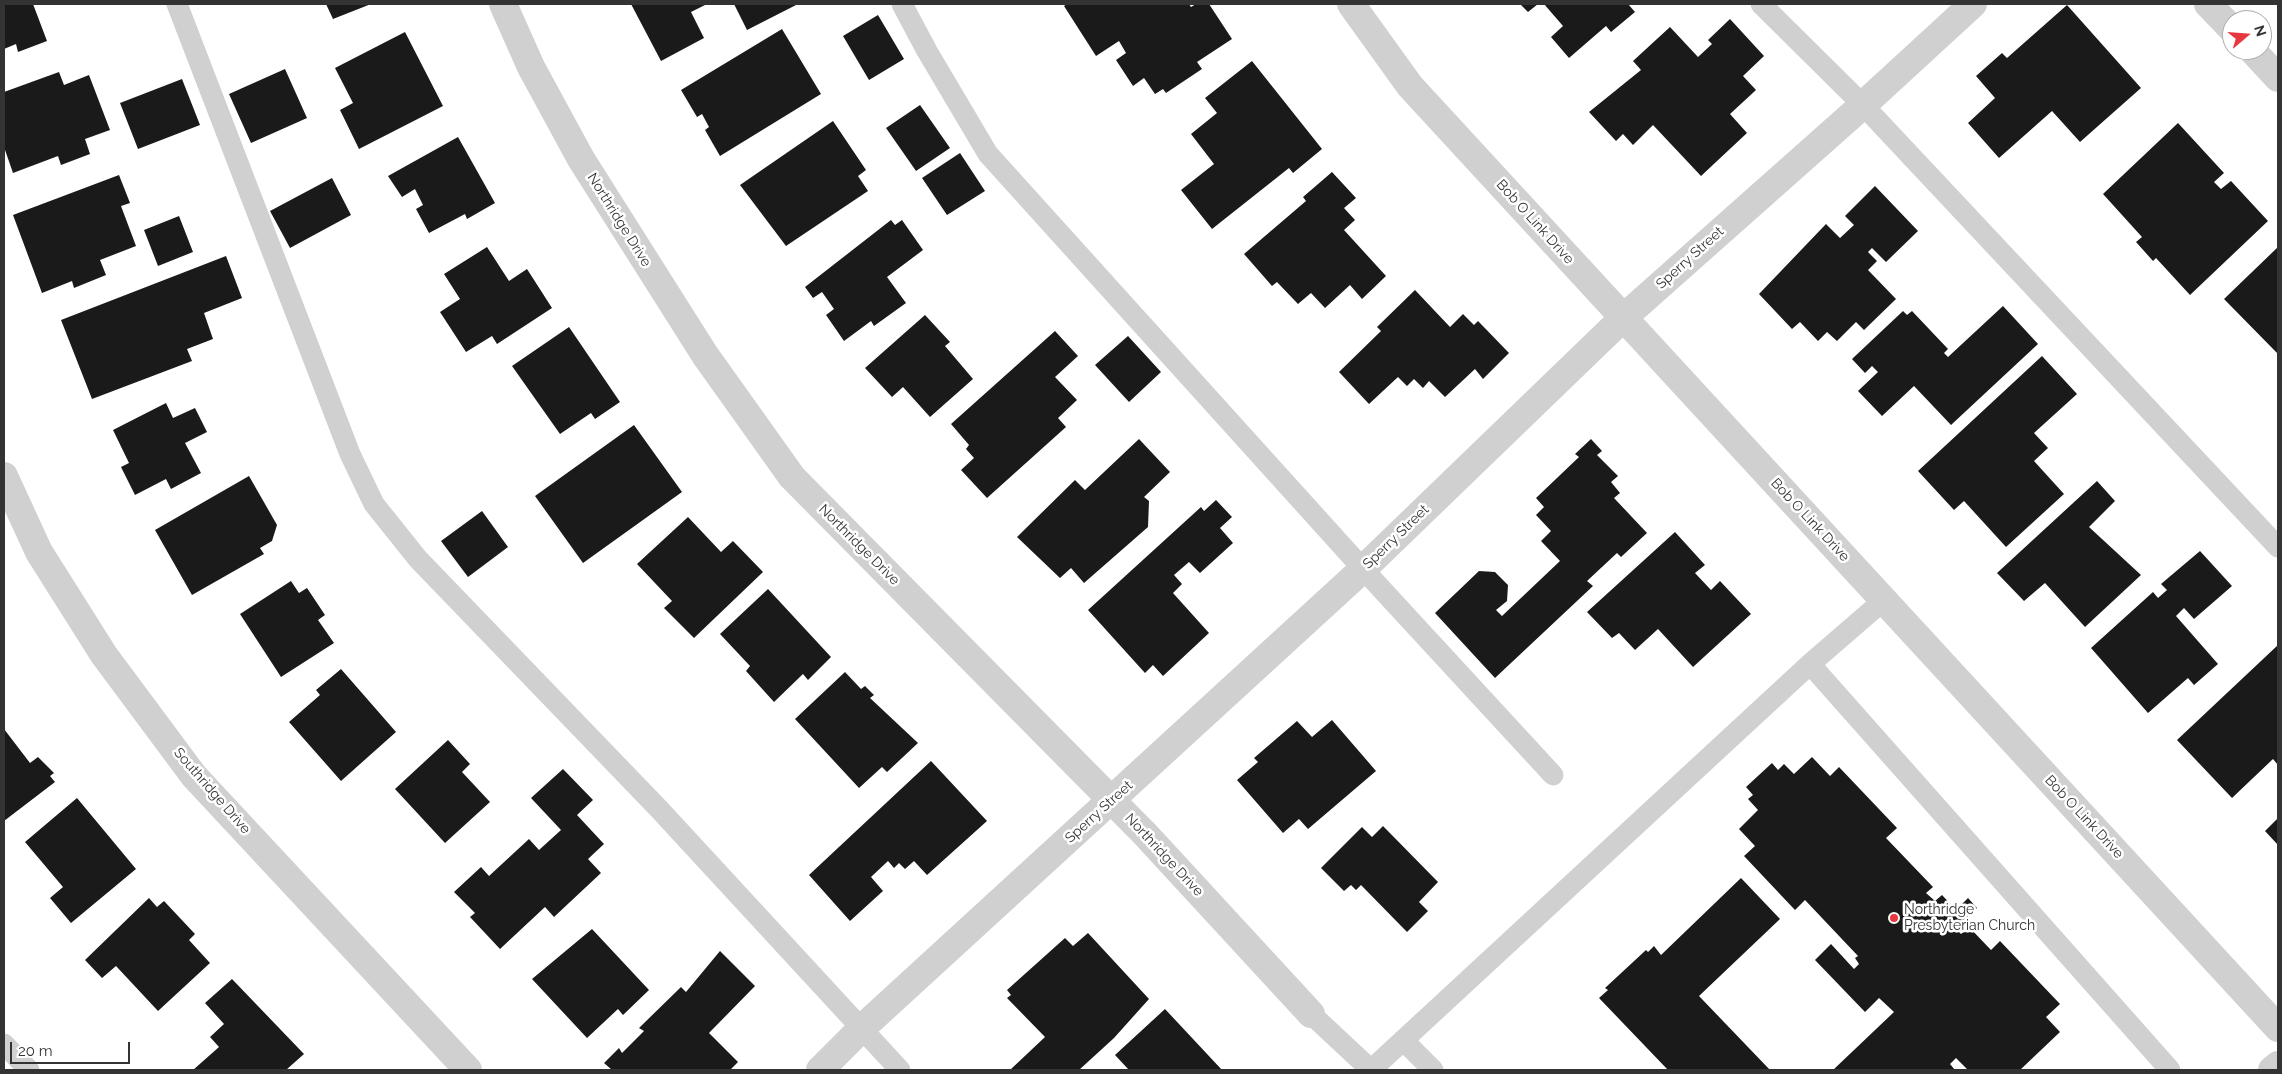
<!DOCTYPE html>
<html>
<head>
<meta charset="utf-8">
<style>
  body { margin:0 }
  #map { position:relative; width:2282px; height:1074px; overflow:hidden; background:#fff; font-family:Raleway,sans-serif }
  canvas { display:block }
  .frame { position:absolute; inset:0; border:5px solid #333; pointer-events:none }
  .north { position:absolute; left:2222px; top:10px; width:50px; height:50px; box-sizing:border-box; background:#fff; border:1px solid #adadad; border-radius:50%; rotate:72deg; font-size:14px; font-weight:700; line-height:20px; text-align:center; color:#333 }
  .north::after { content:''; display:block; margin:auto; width:18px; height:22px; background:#e6383e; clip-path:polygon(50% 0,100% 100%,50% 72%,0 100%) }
  .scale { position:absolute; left:10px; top:1042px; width:120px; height:22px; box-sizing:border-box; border:2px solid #333; border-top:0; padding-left:6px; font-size:15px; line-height:18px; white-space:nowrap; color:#333; -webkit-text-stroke:4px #fff; paint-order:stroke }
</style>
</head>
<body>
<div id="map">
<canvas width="2282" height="1074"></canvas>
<div class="frame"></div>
<div class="north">N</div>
<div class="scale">20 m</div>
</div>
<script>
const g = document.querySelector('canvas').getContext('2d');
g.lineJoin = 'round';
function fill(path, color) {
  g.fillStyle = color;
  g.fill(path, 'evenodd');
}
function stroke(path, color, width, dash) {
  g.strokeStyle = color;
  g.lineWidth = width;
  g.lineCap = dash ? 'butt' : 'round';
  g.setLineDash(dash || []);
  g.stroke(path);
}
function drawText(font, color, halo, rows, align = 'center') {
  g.font = font + ' Raleway,sans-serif';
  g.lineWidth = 5;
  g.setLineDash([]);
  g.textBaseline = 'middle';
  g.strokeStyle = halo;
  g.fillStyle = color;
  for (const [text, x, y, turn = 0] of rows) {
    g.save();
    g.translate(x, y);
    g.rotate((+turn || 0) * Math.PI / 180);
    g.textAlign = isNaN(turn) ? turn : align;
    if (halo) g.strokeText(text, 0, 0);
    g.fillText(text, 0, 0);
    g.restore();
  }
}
fill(new Path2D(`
  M4 4H33L47 41 18 52 16 44 4 49Z
  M326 4H371L333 19Z
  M631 4H707L691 12 704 38 661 61Z
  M734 4H798L747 30Z
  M1067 4H1189L1191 7 1196 4H1209L1232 39 1197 62 1202 69 1166 93 1163 89 1155 94 1144 78 1133 86 1116 60 1126 53 1119 41 1096 56 1064 6Z
  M1520 4H1538L1528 12Z
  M1544 4H1628L1635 12 1611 32 1606 26 1569 58 1551 37 1563 26Z
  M2067 5 2141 88 2080 142 2052 111 1999 158 1968 123 1995 98 1976 76 2002 53 2007 58Z
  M878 15 904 59 869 80 843 36Z
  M1730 19 1764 56 1743 76 1756 90 1730 114 1747 133 1701 176 1653 125 1633 145 1623 134 1616 141 1589 112 1641 70 1633 61 1670 27 1698 57 1712 44 1708 40Z
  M782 29 821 94 720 156 705 130 709 127 702 114 697 117 681 90Z
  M405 32 443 106 359 149 340 110 353 103 335 68Z
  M1252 61 1322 149 1293 173 1289 168 1212 229 1181 190 1214 164 1191 134 1217 113 1205 98Z
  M285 69 307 118 251 143 229 94Z
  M59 72 64 85 89 75 110 130 85 139 90 154 61 165 58 156 13 173 4 147V92Z
  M182 79 200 125 138 149 120 103Z
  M920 105 950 148 916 171 886 128Z
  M833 121 866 170 858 176 868 191 786 246 740 185Z
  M2178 123 2224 173 2214 182 2221 189 2231 181 2268 221 2190 295 2156 258 2153 261 2136 242 2142 237 2103 194Z
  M458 137 495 203 467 219 465 214 429 233 416 209 423 205 415 189 402 197 388 176Z
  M960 153 985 191 947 215 922 178Z
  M1332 172 1356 198 1344 208 1355 220 1344 230 1386 276 1362 299 1350 285 1325 308 1311 293 1298 304 1277 282 1272 286 1244 254 1306 201 1303 197Z
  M119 175 130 203 121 206 136 246 100 260 106 275 74 288 72 281 42 293 13 215Z
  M332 178 351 215 290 248 270 211Z
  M1875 186 1918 231 1886 262 1872 248 1868 252 1877 261 1868 270 1896 299 1864 330 1856 322 1837 341 1827 332 1818 341 1800 322 1792 329 1759 294 1826 224 1840 238 1854 225 1845 216Z
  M179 216 193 252 158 266 144 230Z
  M891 220 895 225 902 220 923 250 887 277 906 303 874 326 871 321 844 341 826 315 834 309 822 292 813 298 805 287Z
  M487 247 509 281 527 269 552 308 497 344 492 336 466 352 440 312 460 299 444 274Z
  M2278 247V354L2224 299Z
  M226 256 242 298 204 313 213 339 187 349 192 361 92 399 61 320Z
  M1415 290 1450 327 1463 314 1474 325 1478 321 1509 353 1483 379 1475 369 1445 397 1429 381 1423 388 1414 379 1407 386 1398 377 1369 404 1339 372 1381 331 1377 327Z
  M2003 306 2038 344 1951 425 1914 386 1882 416 1858 391 1878 372 1872 366 1865 373 1852 359 1903 311 1907 315 1912 311 1948 349 1944 353 1948 357Z
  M925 315 950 342 945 346 973 379 930 417 903 387 892 397 865 368Z
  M569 327 620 402 595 419 591 413 560 434 512 366Z
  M1055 331 1078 356 1055 377 1077 400 1058 418 1066 427 987 498 961 470 974 458 966 449 969 445 951 424Z
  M1128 336 1161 372 1129 402 1095 365Z
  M2042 356 2077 394 2034 433 2048 448 2034 461 2064 494 2006 547 1964 501 1954 510 1918 471Z
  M166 403 173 418 195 408 207 432 185 443 201 473 171 489 166 479 135 495 121 467 129 463 113 430Z
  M634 425 682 492 583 563 535 496Z
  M1139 439 1170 472 1144 497 1149 501 1148 527 1084 583 1071 568 1060 578 1017 537 1075 480 1085 490Z
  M1591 439 1602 451 1597 455 1618 476 1611 482 1620 493 1614 498 1647 533 1621 557 1617 553 1587 581 1593 586 1495 678 1435 613 1479 571 1495 572 1508 585 1507 601 1496 610 1502 616 1560 561 1541 541 1551 531 1536 515 1544 507 1536 498 1579 457 1575 454Z
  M249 476 277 525 272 541 260 548 264 554 192 595 155 530Z
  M2097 481 2115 501 2089 527 2141 575 2085 627 2045 583 2024 601 1997 573Z
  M1216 500 1232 517 1220 528 1233 543 1200 573 1189 562 1174 575 1182 584 1173 593 1209 633 1163 676 1153 665 1145 673 1088 610 1201 507 1204 511Z
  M482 511 508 547 468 577 441 541Z
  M688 517 721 552 733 541 763 572 694 638 664 608 672 601 637 564Z
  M1675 532 1705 565 1695 573 1711 590 1720 581 1751 614 1693 667 1658 629 1635 650 1619 633 1612 638 1587 612Z
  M2200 551 2232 586 2194 619 2184 608 2176 616 2218 664 2194 685 2188 678 2148 713 2091 648 2153 592 2158 598 2167 590 2161 584Z
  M291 581 299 593 307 588 325 615 318 620 334 643 281 677 240 614Z
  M768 589 831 657 808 680 803 674 774 702 746 671 750 666 720 634Z
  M2278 645V765L2273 759 2232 798 2177 740Z
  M341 669 396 732 341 781 289 722 320 695 316 690Z
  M845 672 861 689 865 686 874 695 870 698 918 743 887 772 882 767 859 788 795 719Z
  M1332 720 1376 771 1308 829 1299 819 1283 833 1237 780 1258 762 1254 758 1297 721 1312 737Z
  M4 729 30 763 38 757 54 773 50 776 55 782 4 821Z
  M448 740 470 764 462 772 490 802 445 843 395 789Z
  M1812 757 1830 776 1839 767 1897 828 1886 838 1933 887 1926 893 1935 901 1942 895 1956 910 1968 898 1977 908 1955 928 1961 934 1969 927 1991 950 2000 941 2060 1004 2046 1017 2060 1032 2020 1070H1968L1956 1058 1950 1064 1955 1070H1833L1894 1012 1879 998 1865 1012 1815 960 1831 944 1854 969 1859 964 1855 958 1858 956 1805 900 1795 910 1744 856 1755 846 1739 829 1758 810 1748 799 1753 795 1746 787 1772 763 1778 770 1784 764 1794 774Z
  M931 761 987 821 927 875 914 861 905 869 899 863 894 868 888 861 871 877 883 891 850 921 809 875Z
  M563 769 593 800 577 815 604 844 588 859 601 873 554 917 545 907 500 949 470 917 475 913 454 892 481 867 489 876 529 839 539 850 561 830 531 798Z
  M77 798 136 869 71 923 50 898 63 887 25 842Z
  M2278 818V845L2265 831Z
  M1383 826 1438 882 1419 902 1428 911 1407 932 1361 885 1356 890 1351 885 1344 891 1321 868 1362 827 1372 837Z
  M1741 878 1780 919 1699 996 1770 1070H1668L1599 998 1608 990 1605 988 1646 950 1648 952 1654 946 1661 955Z
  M149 898 157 907 164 901 195 934 189 940 210 963 158 1011 116 966 102 978 85 960Z
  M592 929 649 990 623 1015 618 1009 587 1038 532 979Z
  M1088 933 1149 999 1114 1038 1079 1070H1010L1045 1037 1007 998 1011 995 1007 990 1065 938 1073 946Z
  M720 951 755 986 709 1033 738 1062 731 1069 733 1070H612L604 1063 619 1048 622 1053 644 1031 639 1028 681 987 686 992Z
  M232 979 304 1054 286 1070H193L219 1047 210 1037 224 1024 205 1003Z
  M1165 1009 1222 1070H1129L1115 1055Z`), '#1a1a1a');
stroke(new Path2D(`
  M177 4 350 454 374 504 418 559 659 809 900 1070
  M902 4 927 51 988 154 1363 569 1553 775
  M1761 4 1863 105 2278 547
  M1810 664 2170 1070
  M1311 1014 1371 1070 1810 664 1884 600
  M1403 1040 1433 1070
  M4 1044 29 1070`), '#d0d0d0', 21);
stroke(new Path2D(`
  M503 4 531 67 581 159 705 355 792 477 1145 834 1311 1014
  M1351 4 1410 86 2278 1028
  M2208 4 2232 29
  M2252 50 2278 78
  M4 476 39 552 104 655 194 776 468 1070
  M820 1070 862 1028 1363 569 1623 318 1863 105 1973 4
  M2272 1070 2278 1065`), '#d0d0d0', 28);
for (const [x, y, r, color] of [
  [1894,918,5,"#e6383e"]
]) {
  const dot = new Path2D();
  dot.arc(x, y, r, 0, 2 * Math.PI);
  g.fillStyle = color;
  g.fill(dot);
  stroke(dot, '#fff', 2);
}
drawText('14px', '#333', '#fff', [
  ["Northridge Drive",619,220,58],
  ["Bob O Link Drive",1535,222,48],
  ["Sperry Street",1690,258,-42],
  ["Bob O Link Drive",1810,520,47],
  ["Sperry Street",1396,537,-44],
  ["Northridge Drive",859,545,45],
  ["Southridge Drive",212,791,49],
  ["Sperry Street",1099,812,-42],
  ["Bob O Link Drive",2084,817,47],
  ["Northridge Drive",1164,855,47]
]);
drawText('14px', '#333', '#fff', [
  ["Northridge",1904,910],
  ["Presbyterian Church",1904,926]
], 'left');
</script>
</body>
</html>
